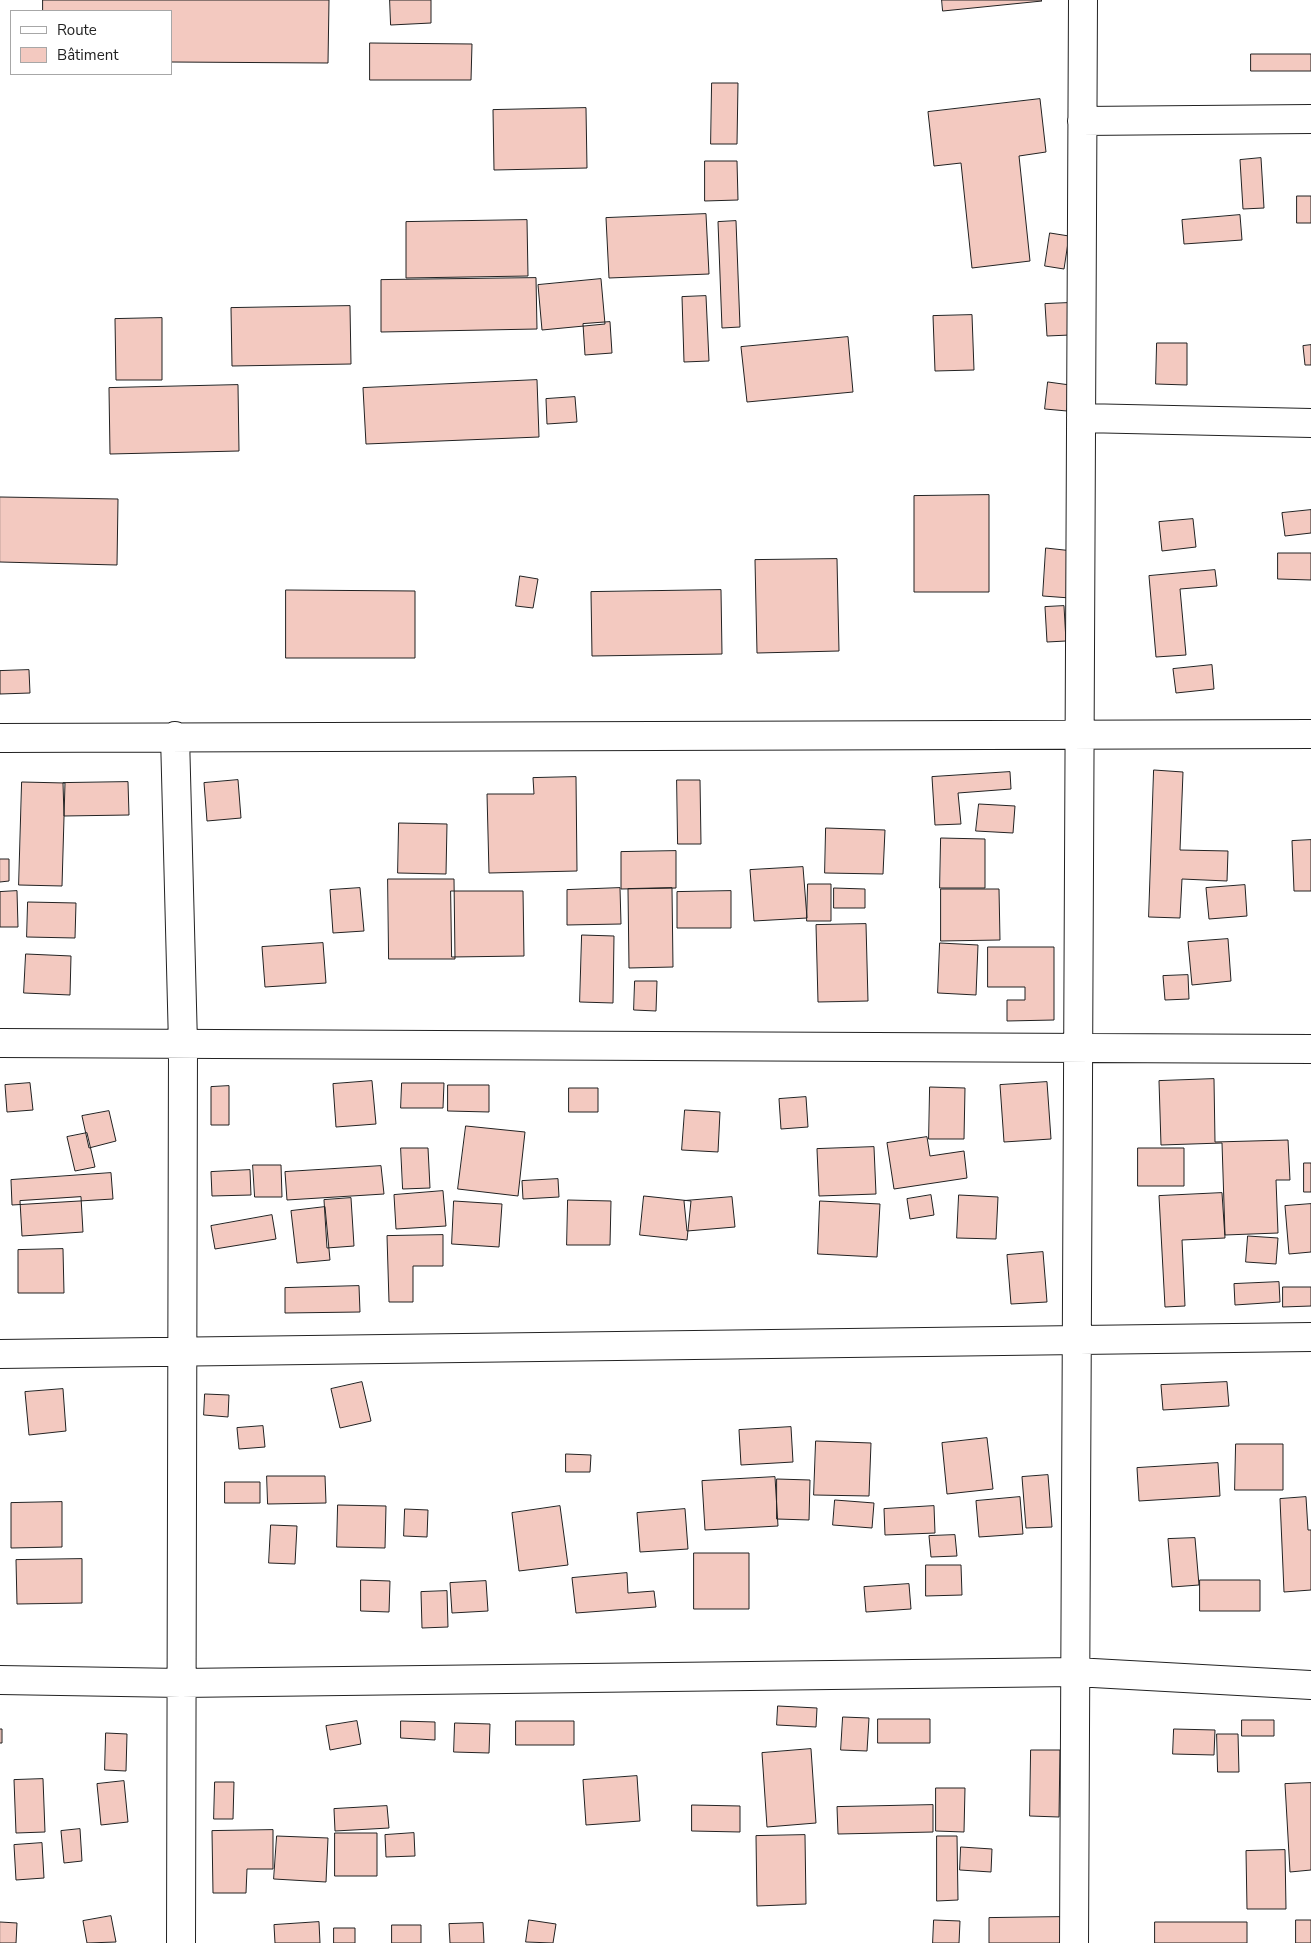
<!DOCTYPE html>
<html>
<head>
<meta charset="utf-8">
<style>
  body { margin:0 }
  #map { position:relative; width:1311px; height:1943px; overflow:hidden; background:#fff; font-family:"Nunito Sans",sans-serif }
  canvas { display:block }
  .legend { position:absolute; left:10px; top:10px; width:162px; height:65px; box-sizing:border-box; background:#fff; border:1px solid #a7a7a7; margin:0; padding:6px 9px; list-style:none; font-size:15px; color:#222 }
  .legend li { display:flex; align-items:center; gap:10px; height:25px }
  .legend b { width:25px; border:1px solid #a7a7a7 }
</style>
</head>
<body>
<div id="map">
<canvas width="1311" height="1943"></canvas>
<ul class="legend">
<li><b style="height:6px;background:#fff"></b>Route</li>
<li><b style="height:14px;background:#f3c9c0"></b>Bâtiment</li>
</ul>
</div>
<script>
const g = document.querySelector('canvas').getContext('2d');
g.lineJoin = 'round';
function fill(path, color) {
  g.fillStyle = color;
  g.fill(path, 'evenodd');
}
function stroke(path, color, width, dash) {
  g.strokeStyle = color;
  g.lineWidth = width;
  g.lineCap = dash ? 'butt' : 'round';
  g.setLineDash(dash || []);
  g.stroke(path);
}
const building = new Path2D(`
  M43 0H329L328 63 171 62V11H43Z
  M390 0H431V23L391 25Z
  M942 0H1041L1042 1 943 11Z
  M370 43 472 44 471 80H370Z
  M1251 54H1311V71H1251Z
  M712 83H738L737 144H711Z
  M1040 99 1046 152 1019 156 1030 261 972 268 961 163 934 166 928 112Z
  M586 108 587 168 494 170 493 110Z
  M1261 158 1264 208 1243 209 1240 160Z
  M705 161H737L738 200 705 201Z
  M1297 196H1311V223H1297Z
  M706 214 709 274 609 278 606 218Z
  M1240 215 1242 240 1184 244 1182 220Z
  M527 220 528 276 406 278V222Z
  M736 221 740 327 722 328 718 222Z
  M1050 233 1069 236 1064 269 1045 266Z
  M536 278 537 329 381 332V280Z
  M601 279 605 324 542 330 538 285Z
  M706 296 709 361 684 362 682 297Z
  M1068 303 1070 335 1047 336 1045 304Z
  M350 306 351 364 232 366 231 308Z
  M972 315 974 370 935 371 933 316Z
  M162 318V380H116L115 319Z
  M610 322 612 353 585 355 583 324Z
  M848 337 853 392 747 402 741 347Z
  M1157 343H1187V385L1156 384Z
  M1311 345V365H1305L1303 346Z
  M537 380 539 437 366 444 363 388Z
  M1048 382 1070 385 1067 411 1045 409Z
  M238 385 239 451 110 454 109 388Z
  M575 397 577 422 547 424 546 399Z
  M989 495V592H914V496Z
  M0 497 118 499 117 565 0 562Z
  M1311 510V533L1285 536 1282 513Z
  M1193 519 1196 547 1162 551 1159 522Z
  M1046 548 1073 551 1070 598 1043 596Z
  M1278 553H1311V580L1278 579Z
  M837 559 839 651 757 653 755 560Z
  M1215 570 1217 586 1180 589 1186 655 1156 657 1149 576Z
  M520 576 538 579 533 608 516 606Z
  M286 590 415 591V658H286Z
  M721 590 722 654 592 656 591 592Z
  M1064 606 1066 641 1047 642 1045 607Z
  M1212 665 1214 689 1176 693 1173 669Z
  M29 670 30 693 0 694V671Z
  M1154 770 1183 772 1180 850 1228 851 1227 881 1182 879 1180 918 1149 917Z
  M1010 772 1011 789 958 793 961 824 935 825 932 777Z
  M576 777 577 871 489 873 487 794H534L533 778Z
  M238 780 241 818 207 821 204 783Z
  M677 780H700L701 844H678Z
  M22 782 65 783 62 886 19 885Z
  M128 782 129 815 64 816 63 783Z
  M979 804 1015 806 1013 833 976 831Z
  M399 823 447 824 446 874 398 873Z
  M826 828 885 830 883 874 825 873Z
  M941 838 985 839V888H940Z
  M1311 840V891H1294L1292 841Z
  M676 851V888L621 889V852Z
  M0 859H9V881L0 882Z
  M803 867 807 918 754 921 750 870Z
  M388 879H454L455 959H389Z
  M808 884H831V921H807Z
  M1245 885 1247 916 1209 919 1206 888Z
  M360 888 364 931 333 933 330 890Z
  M620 888 621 924 567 925V890Z
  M672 888 673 967 629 968 628 889Z
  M834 888 865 889V908H834Z
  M941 889H999L1000 940 941 941Z
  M17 891 18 927H0V892Z
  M451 891H523L524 956 452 957Z
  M731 891V928H677V892Z
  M28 902 76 903 75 938 27 937Z
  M866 924 868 1001 818 1002 816 925Z
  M582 935 614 936 613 1003 580 1002Z
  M1228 939 1231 981 1192 985 1188 942Z
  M323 943 326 983 265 987 262 947Z
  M940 943 978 945 976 995 938 993Z
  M988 947H1054V1020L1007 1021V1000H1025V987H988Z
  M26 954 71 956 70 995 24 993Z
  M1188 975 1189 999 1165 1000 1163 976Z
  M635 981H657L656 1011 634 1010Z
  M1214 1079 1215 1142 1288 1140 1290 1180H1276L1278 1233 1225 1235 1222 1143 1161 1145 1159 1081Z
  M372 1081 376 1124 336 1127 333 1084Z
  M1047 1082 1051 1139 1004 1142 1000 1085Z
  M30 1083 33 1110 7 1112 5 1085Z
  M402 1083H444L443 1108H401Z
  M448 1085H489V1112L448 1111Z
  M229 1086V1125H211V1087Z
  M930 1087 965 1088 964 1139H929Z
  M569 1088H598V1112H569Z
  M806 1097 808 1127 781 1129 779 1099Z
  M685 1110 720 1112 718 1152 682 1150Z
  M109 1111 116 1141 89 1148 82 1116Z
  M466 1126 525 1132 518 1196 458 1189Z
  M87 1133 95 1167 75 1171 67 1137Z
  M927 1137 930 1156 964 1151 967 1178 894 1189 887 1143Z
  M874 1147 876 1194 819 1196 817 1149Z
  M401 1148H428L430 1188 403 1189Z
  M1138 1148H1184V1186H1138Z
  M1304 1163H1311V1192H1304Z
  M253 1165H281L282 1197H255Z
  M381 1166 384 1194 287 1200 285 1172Z
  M250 1170 251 1195 212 1196 211 1172Z
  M111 1173 113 1199 12 1205 11 1180Z
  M558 1179 559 1197 523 1199 522 1181Z
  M443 1191 446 1226 396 1229 394 1195Z
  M1222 1193 1225 1238 1182 1240 1185 1306 1165 1307 1159 1196Z
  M931 1195 934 1215 910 1219 907 1199Z
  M959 1195 998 1197 996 1239 957 1238Z
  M644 1196 691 1201 687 1240 640 1235Z
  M81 1197 83 1232 22 1236 20 1201Z
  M732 1197 735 1227 687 1231 684 1201Z
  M351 1198 354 1246 327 1248 324 1200Z
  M568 1200 611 1201 610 1245H567Z
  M454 1201 502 1204 499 1247 452 1244Z
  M820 1201 880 1204 877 1257 818 1254Z
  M1311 1204V1252L1289 1254 1285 1206Z
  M325 1207 330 1260 297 1263 291 1211Z
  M272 1215 276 1239 215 1249 211 1226Z
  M443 1235V1266H413V1302H389L387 1236Z
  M1248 1236 1278 1238 1276 1264 1246 1262Z
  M63 1249 64 1293H18V1250Z
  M1043 1252 1047 1302 1011 1304 1007 1255Z
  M1279 1282 1280 1302 1235 1305 1234 1284Z
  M359 1286 360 1312 285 1313V1288Z
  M1283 1287H1311V1306L1283 1307Z
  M362 1382 371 1421 340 1428 331 1389Z
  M1227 1382 1229 1406 1163 1410 1161 1385Z
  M63 1389 66 1431 29 1435 25 1392Z
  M205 1394 229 1395 228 1417 204 1415Z
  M263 1426 265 1447 239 1449 237 1428Z
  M791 1427 793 1462 741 1465 739 1430Z
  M987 1438 993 1489 947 1494 942 1443Z
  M816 1441 871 1443 869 1496 814 1495Z
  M1236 1444H1283V1490H1235Z
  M566 1454 591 1455 590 1472H566Z
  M1218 1463 1220 1496 1139 1501 1137 1468Z
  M1048 1475 1052 1527 1026 1528 1022 1477Z
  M267 1476H325L326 1503 268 1504Z
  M775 1477 778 1526 705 1530 702 1481Z
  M777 1479 810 1480 809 1520 777 1519Z
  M225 1482H260V1503H225Z
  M1020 1497 1023 1534 979 1537 976 1501Z
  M1306 1497 1308 1530H1311V1590L1284 1592 1280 1499Z
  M835 1500 874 1503 872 1528 833 1525Z
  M62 1502V1547L11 1548V1503Z
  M338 1505 386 1506 385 1548 337 1547Z
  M560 1506 568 1565 519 1571 512 1513Z
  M934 1506 935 1533 885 1535 884 1509Z
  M405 1509 428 1510 427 1537 404 1536Z
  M685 1509 688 1549 640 1552 637 1513Z
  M271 1525 297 1526 295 1564 269 1563Z
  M955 1535 957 1556 931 1557 929 1536Z
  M1195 1538 1199 1585 1172 1587 1168 1539Z
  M694 1553H749V1609H694Z
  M82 1559V1603L17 1604 16 1560Z
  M926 1565H961L962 1595 926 1596Z
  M627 1573 628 1593 654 1591 656 1607 576 1613 572 1578Z
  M361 1580 390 1581 389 1612 361 1611Z
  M1200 1580H1260V1611H1200Z
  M486 1581 488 1611 452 1613 450 1583Z
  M909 1584 911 1609 866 1612 864 1587Z
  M447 1591 448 1627 422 1628 421 1592Z
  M778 1706 817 1708 816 1727 777 1725Z
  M843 1717 869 1718 867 1751 841 1750Z
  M878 1719H930V1743H878Z
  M1242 1720H1274V1736H1242Z
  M357 1721 361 1744 330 1750 326 1726Z
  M401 1721 435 1722V1740L401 1738Z
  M516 1721H574V1745H516Z
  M455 1723 490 1724 489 1753 454 1752Z
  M0 1729H2V1743H0Z
  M1174 1729 1215 1730 1214 1755 1173 1754Z
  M106 1733 127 1734 126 1771 105 1770Z
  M1217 1734H1238L1239 1772H1218Z
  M811 1749 816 1823 767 1827 762 1753Z
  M1031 1750H1060L1059 1817 1030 1816Z
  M637 1776 640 1821 586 1825 583 1780Z
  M43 1779 45 1832 16 1833 14 1780Z
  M124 1781 128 1822 101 1825 97 1784Z
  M215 1782H234L233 1819H214Z
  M1311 1783V1870L1290 1872 1285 1784Z
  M936 1788H965L964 1832 936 1831Z
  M692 1805 740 1806V1832L692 1831Z
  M933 1805V1832L838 1834 837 1807Z
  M387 1806 389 1828 335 1831 334 1809Z
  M80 1829 82 1861 64 1863 61 1831Z
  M273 1830V1869H247L246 1893H213L212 1831Z
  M335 1833H377V1876H335Z
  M414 1833 415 1856 386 1857 385 1835Z
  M805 1835 806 1904 757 1906 756 1836Z
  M277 1836 328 1838 326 1882 274 1879Z
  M937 1836H957L958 1900 937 1901Z
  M42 1843 44 1878 16 1880 14 1845Z
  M961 1847 992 1849 991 1872 960 1870Z
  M1285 1850 1286 1909H1247L1246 1851Z
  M111 1916 116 1942 87 1943 83 1921Z
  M1063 1917V1943H989V1918Z
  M529 1920 556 1924 553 1943 526 1942Z
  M934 1920 960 1921 959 1943H933Z
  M1296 1920H1311V1943H1296Z
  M0 1922 17 1923 16 1943H0Z
  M319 1922 320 1943H275L274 1925Z
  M1155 1922H1247V1943H1155Z
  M483 1923 484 1943H450L449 1924Z
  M392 1925H421V1943H392Z
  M334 1928H355V1943H334Z`);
fill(building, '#f3c9c0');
stroke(building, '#222', 1);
const street = new Path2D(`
  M1082 121 1311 119
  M1081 418 1311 423
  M175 736 183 1044 181 1943
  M0 738 1311 734
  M0 1043 1311 1049
  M0 1354 1311 1337
  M0 1680 181 1683 1075 1672 1311 1685
  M1074 1943 1083 0`);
stroke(street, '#222', 30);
stroke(street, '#fff', 28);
</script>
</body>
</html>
